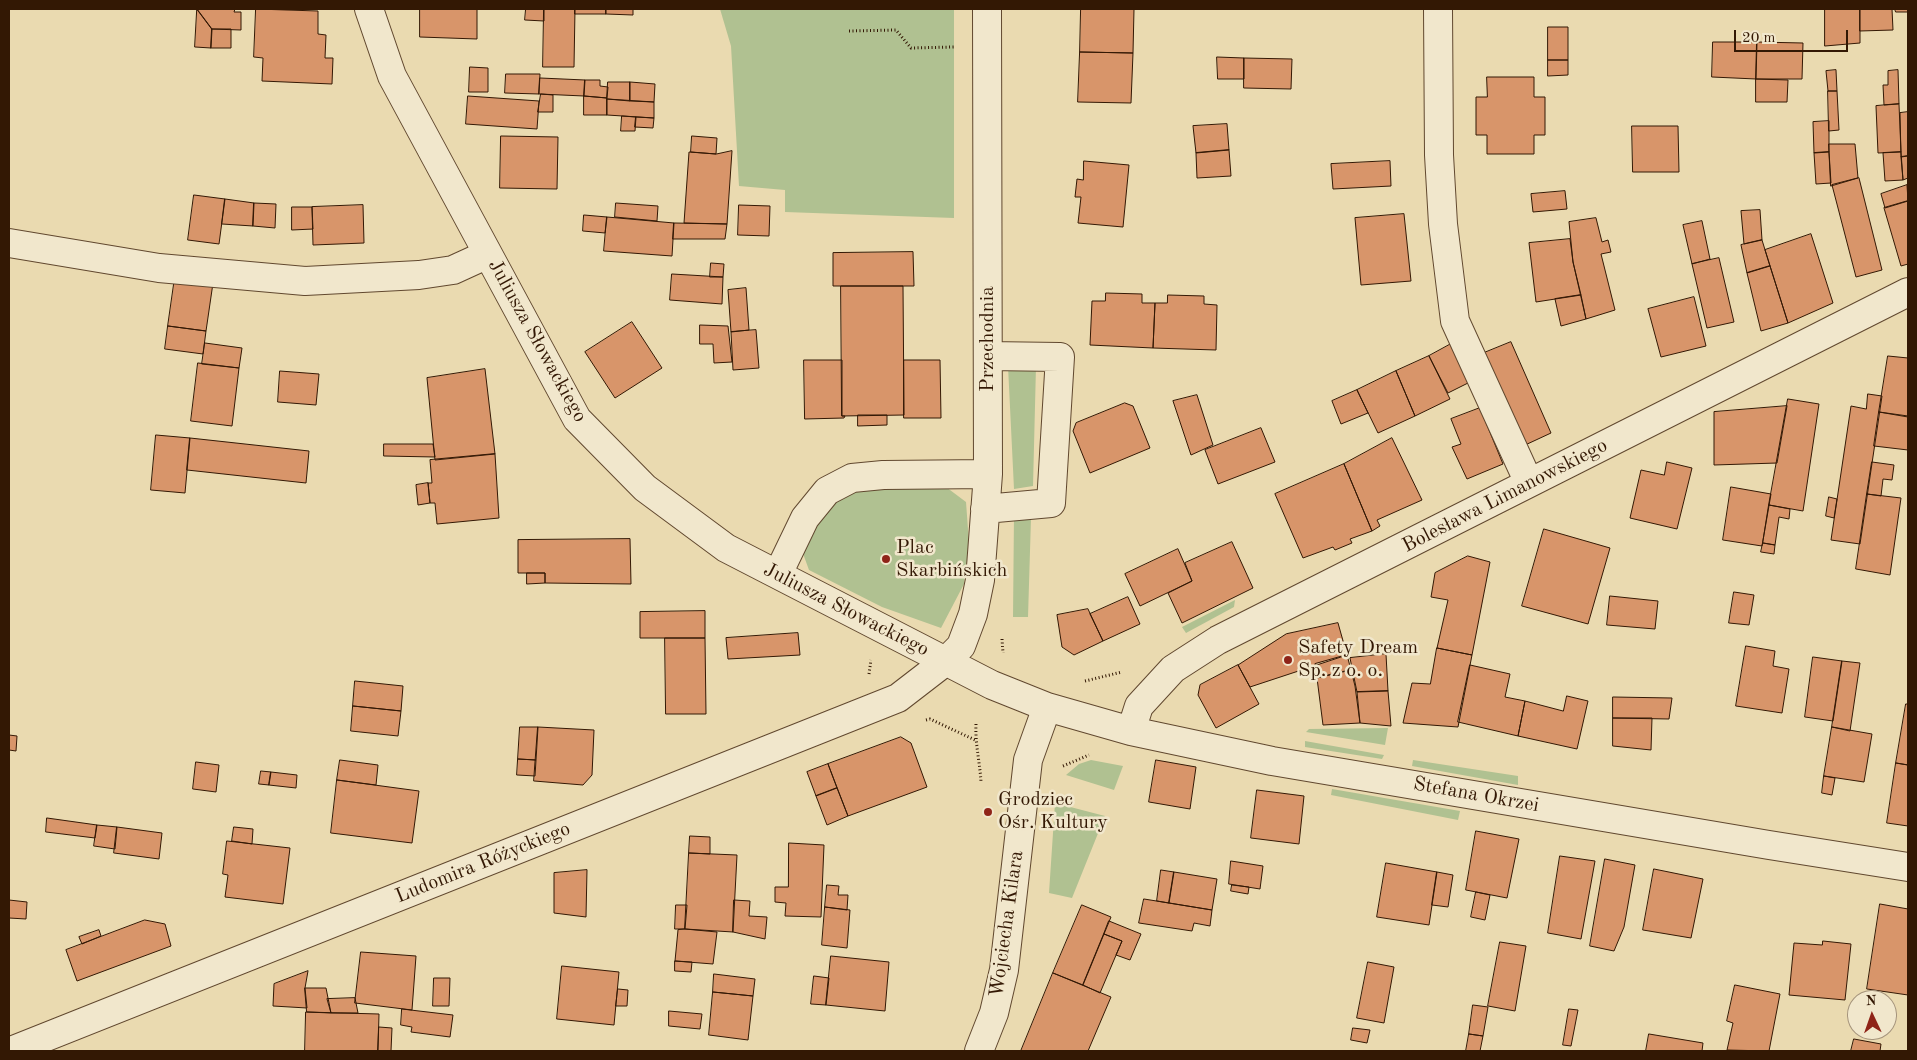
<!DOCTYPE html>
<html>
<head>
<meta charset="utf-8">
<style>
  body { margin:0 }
  #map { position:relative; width:1917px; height:1060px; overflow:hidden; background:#eadab0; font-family:"Old Standard TT",serif }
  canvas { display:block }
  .frame { position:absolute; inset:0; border:10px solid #331804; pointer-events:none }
  .north { position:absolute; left:1847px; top:990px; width:50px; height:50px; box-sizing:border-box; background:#f1e7cc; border:1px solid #a5947c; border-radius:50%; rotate:357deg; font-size:14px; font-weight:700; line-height:20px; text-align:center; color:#331804 }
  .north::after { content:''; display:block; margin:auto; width:18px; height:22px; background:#8f2418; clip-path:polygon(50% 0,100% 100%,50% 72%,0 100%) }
  .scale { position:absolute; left:1734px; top:30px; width:114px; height:22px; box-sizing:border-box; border:2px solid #331804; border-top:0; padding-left:6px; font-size:15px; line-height:18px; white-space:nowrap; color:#331804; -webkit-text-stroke:4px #f1e7cc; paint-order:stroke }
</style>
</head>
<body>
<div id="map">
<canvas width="1917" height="1060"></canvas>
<div class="frame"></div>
<div class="north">N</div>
<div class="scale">20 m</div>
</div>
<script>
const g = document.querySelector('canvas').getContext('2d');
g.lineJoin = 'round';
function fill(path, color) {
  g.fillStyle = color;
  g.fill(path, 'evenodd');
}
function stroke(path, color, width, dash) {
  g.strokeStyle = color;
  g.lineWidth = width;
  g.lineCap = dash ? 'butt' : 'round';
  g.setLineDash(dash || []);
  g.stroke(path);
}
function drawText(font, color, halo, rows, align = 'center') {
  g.font = font + ' "Old Standard TT",serif';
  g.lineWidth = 5;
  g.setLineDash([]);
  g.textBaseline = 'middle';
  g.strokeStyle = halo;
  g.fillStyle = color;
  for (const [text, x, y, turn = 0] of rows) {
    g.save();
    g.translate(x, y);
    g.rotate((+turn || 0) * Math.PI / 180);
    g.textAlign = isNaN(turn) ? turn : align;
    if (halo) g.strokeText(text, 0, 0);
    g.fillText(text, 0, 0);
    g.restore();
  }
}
fill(new Path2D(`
  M720 9H954V218L785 212V190L739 186 731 46Z
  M1008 366H1036L1033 486 1014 489Z
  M872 483 946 487 966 502 969 543 964 584 941 628 882 607 809 570 801 548 822 504Z
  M1014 514 1031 518 1028 617H1013Z
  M1235 600 1234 607 1186 633 1182 627Z
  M1388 728 1385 745 1306 732 1309 729Z
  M1305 741 1384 755 1382 759 1305 747Z
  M1091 760 1123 766 1114 790 1066 775 1079 764Z
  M1413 760 1518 776V785L1412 766Z
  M1332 789 1460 811 1458 820 1331 795Z
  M1055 803 1105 816 1072 898 1049 893Z`), '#b0c191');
const building = new Path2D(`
  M197 9 212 29 211 48 195 47Z
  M197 9H235L234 12H241V30L212 29Z
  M256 9 318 11V34L326 35 325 58H333L332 84 262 81 263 58 254 57Z
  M420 9H477V39L420 37Z
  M526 9H544V21L525 20Z
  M544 9H575L574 67H543Z
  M575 9H606V14H575Z
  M606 9H633V15L606 14Z
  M1081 9H1134L1133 53 1080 52Z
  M1825 9H1860V43L1825 46Z
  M1860 9H1892L1893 30 1860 31Z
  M1895 9H1908V12H1896Z
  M1548 27H1568V60H1548Z
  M212 29H231V48H211Z
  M1713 42H1757L1756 79 1712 77Z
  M1757 42 1803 43 1802 79H1756Z
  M1080 52 1133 53 1131 103 1078 102Z
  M1217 57 1244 58V79H1218Z
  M1244 58 1292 59 1291 89 1244 88Z
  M1548 60H1568V75L1548 76Z
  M470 67 488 68V92H469Z
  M1836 70 1837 91H1828L1826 71Z
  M1898 70 1899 104 1884 105 1883 85H1888V71Z
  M506 74H540L539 94 505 93Z
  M1487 77H1534V97H1545V135H1534V154H1487V135H1476V97H1487Z
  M540 78 585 80 584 96 539 94Z
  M1756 79 1788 80 1787 102H1756Z
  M585 80H600V86L608 87 607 98 584 96Z
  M608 82H630V101L607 99Z
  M630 82 655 84 654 102 630 101Z
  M1828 91H1837L1839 130 1829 131Z
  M541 94 553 95V112H538Z
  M468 96 539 101 537 129 466 124Z
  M584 96 607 98V115H584Z
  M607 99 654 102V118L607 115Z
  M1899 104 1901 152 1878 153 1876 106Z
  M1908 112V156L1901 157 1900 113Z
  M622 116 636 117 635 131H621Z
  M636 117 654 118 653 128 635 127Z
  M1829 121V152L1814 153 1813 122Z
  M1227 124 1229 150 1196 153 1193 126Z
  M1632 126H1678L1679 172H1633Z
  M501 136 558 137 557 189 500 188Z
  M692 136 717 138 716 154 691 152Z
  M1829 144H1855L1858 178 1831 186Z
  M1229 150 1231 176 1197 178 1196 153Z
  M732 151 727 224 684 223 689 152 716 154Z
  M1829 152 1831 183 1816 184 1814 153Z
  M1901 152 1903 180 1885 181 1883 153Z
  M1908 156V178L1903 180 1901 157Z
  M1084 161 1129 165 1123 227 1078 223 1081 197H1075L1077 179 1083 180Z
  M1390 161 1391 186 1333 189 1331 164Z
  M1859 178 1882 270 1856 277 1832 185Z
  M1907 185 1908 201 1885 208 1881 194Z
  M1565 191 1567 209 1533 212 1531 194Z
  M194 195 225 199 219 244 188 240Z
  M225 199 254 203 253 226 222 224Z
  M1908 201V264L1901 266 1884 208Z
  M254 203 276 204 275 228 253 226Z
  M616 203 658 206 657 221 615 217Z
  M363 205 364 243 313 245 312 207Z
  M739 205 770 206 769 236 738 235Z
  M292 207H312L313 229 292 230Z
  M1760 210 1762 240 1744 244 1741 211Z
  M1404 214 1411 281 1361 285 1355 218Z
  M584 215 607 217 605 233 583 231Z
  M607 217 674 223 672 256 604 251Z
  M1596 218 1602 242 1608 240 1611 252 1601 254 1615 310 1586 319 1573 262 1569 222Z
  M1702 221 1710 259 1692 264 1683 225Z
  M674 223 727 224 725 239H673Z
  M1811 234 1833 303 1788 323 1765 250Z
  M1570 239 1573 262 1581 295 1536 302 1529 243Z
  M1762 240 1770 266 1747 273 1741 245Z
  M913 252 914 286H833V253Z
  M1719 258 1734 322 1707 328 1692 264Z
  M711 263 724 264 723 277H710Z
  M1770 266 1788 323 1761 331 1747 273Z
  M672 274 723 277 722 304 670 300Z
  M175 277 213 283 206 331 168 326Z
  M841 286H903L904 415 842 416Z
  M746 288 749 330 731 332 728 290Z
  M1106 293 1142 294V303H1155L1153 348 1090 345 1092 301H1105Z
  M1168 295 1204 296V304L1217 305 1216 350 1153 348 1155 303H1167Z
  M1581 295 1586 319 1561 326 1555 299Z
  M1694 297 1706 346 1661 357 1648 309Z
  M632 322 662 368 615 398 585 352Z
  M700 325 728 326 732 362 714 363 713 344H700Z
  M168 326 206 331 203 354 165 349Z
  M756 330 759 368 733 370 731 332Z
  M1511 342 1551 433 1523 446 1484 353Z
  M205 343 242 348 239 368 202 364Z
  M1451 344 1470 382 1448 393 1429 356Z
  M1429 356 1450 399 1415 416 1396 371Z
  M1888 356 1908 358V416L1879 412Z
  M804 360H842V416H845L844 418 805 419Z
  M904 360H940L941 418H904Z
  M198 363 239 368 232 426 191 421Z
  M485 369 495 454 435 460 427 378Z
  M280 371 319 374 316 405 278 402Z
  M1396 371 1415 416 1378 433 1357 390Z
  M1357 390 1368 413 1341 424 1332 401Z
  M1868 394 1882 396 1860 544 1831 540 1851 406 1866 409Z
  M1197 395 1213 445 1191 455 1173 401Z
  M1788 399 1819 404 1803 511 1769 505Z
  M1125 403 1133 406 1150 448 1090 473 1073 431 1076 423Z
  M1787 406 1777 463 1714 465V412Z
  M1480 408 1503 464 1467 479 1452 447 1461 444 1451 419Z
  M1879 412 1908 417V450L1874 446Z
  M858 415H887V425L858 426Z
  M1261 428 1275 462 1218 484 1205 450Z
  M156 435 190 438 185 493 151 490Z
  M190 438 309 451 306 483 187 470Z
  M1392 438 1422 500 1377 520 1380 526 1372 531 1344 464Z
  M384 444H433L435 457 384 456Z
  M495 454 499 518 437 524 435 503H430L428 483H432L430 460Z
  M1667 462 1692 468 1677 529 1630 518 1641 470 1664 475Z
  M1872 462 1894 465 1892 480 1883 479 1881 496 1867 494Z
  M1344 464 1372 531 1350 539 1352 543 1335 550 1333 547 1303 558 1275 494Z
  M428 483 430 503 418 505 416 485Z
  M1731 487 1771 494 1762 546 1723 540Z
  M1867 494 1901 498 1890 575 1856 569Z
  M1829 497 1837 499 1834 518 1826 516Z
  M1769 505 1790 509 1789 519 1779 517 1775 545 1763 543Z
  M1544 529 1610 548 1588 624 1522 606Z
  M630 539 631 584 545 583V573H518V540Z
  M1232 542 1253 588 1182 623 1168 593 1192 581 1185 563Z
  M1763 543 1775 545 1774 554 1761 552Z
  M1178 549 1192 581 1140 606 1125 574Z
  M1468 556 1490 562 1472 655 1437 648 1448 600 1431 597 1435 573Z
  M527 573H545V583L527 584Z
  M1734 592 1754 595 1749 625 1729 623Z
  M1610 596 1658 601 1655 629 1607 625Z
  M1128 597 1140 624 1103 641 1090 614Z
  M1088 609 1103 641 1074 655 1062 647 1057 615Z
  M705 611V638H640V612Z
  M1338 623 1347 655 1250 687 1238 665 1286 634Z
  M798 633 800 655 728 659 726 638Z
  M665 638H705L706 714H666Z
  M1746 646 1775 651 1773 666 1789 669 1782 713 1736 706Z
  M1437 648 1472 655 1458 727 1403 723 1412 683 1430 684Z
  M1386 654 1388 691 1357 692 1350 658Z
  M1347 655 1351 670 1317 678 1315 664Z
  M1813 657 1842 661 1833 721 1805 717Z
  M1842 661 1860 663 1850 731 1832 727Z
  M1238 665 1259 704 1216 728 1198 695 1200 685Z
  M1470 665 1510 674 1505 697 1525 701 1518 736 1458 722Z
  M1351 670 1355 686 1360 723 1323 725 1317 678Z
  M355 681 403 686 401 711 353 706Z
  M1388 691 1391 726 1360 723 1357 692Z
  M1567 696 1588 701 1577 749 1518 736 1525 701 1563 711Z
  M1613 697 1672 698 1669 719 1613 718Z
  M1906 704H1908V765L1896 763Z
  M353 706 401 711 398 736 351 731Z
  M1613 718H1652L1651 750 1613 746Z
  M520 727H538L536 760 518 759Z
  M538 727 594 730 592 775 583 785 534 781Z
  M1832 727 1872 734 1864 782 1824 776Z
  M9 735 17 736 16 751 9 750Z
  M901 737 911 743 927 787 848 816 828 764Z
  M518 759 536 760 535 776 517 775Z
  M340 760 378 765 376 785 337 780Z
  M1156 760 1196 767 1190 809 1149 802Z
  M196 762 219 765 216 792 193 789Z
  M1896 763 1908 765V826L1887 823Z
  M828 764 837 788 816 796 807 772Z
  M261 771 271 772 269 785 259 784Z
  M271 772 297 775 296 788 269 785Z
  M1824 776 1835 778 1832 795 1822 793Z
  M337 780 419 791 412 843 331 833Z
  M837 788 848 816 827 825 816 796Z
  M1257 790 1304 796 1299 844 1251 838Z
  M47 818 97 825 95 838 46 832Z
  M97 825 117 827 115 849 94 846Z
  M117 827 162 833 159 859 114 853Z
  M234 827 253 829 252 844 232 841Z
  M1476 831 1519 839 1507 898 1466 890Z
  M690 836 710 837V854L689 853Z
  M227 841 290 848 283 904 225 897 228 875 223 874Z
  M789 843 824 845 821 917 785 916 786 903 775 902V887H788Z
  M689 853 737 855 733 932 685 929Z
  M1560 856 1595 861 1581 939 1548 933Z
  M1605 859 1635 865 1624 927 1614 951 1590 946Z
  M1231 861 1263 866 1260 889 1229 884Z
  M1386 863 1437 872 1429 925 1377 917Z
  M1654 869 1703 879 1691 938 1643 930Z
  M587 870 586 917 554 913V873Z
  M1161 870 1174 872 1169 903 1157 901Z
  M1174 872 1217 879 1212 910 1169 903Z
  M1437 872 1453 875 1448 907 1432 905Z
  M827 885 839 886 838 895H848L847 910 825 907Z
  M1232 885 1249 887 1248 894 1231 891Z
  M1476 892 1490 895 1485 920 1471 917Z
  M1144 899 1212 910 1210 926 1194 923 1192 931 1139 923Z
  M9 900 27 902 26 919 9 918Z
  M734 900 750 901 749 916 767 917 765 939 733 932Z
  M1880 904 1908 909V995L1867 989Z
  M676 905H687L685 929H675Z
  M1082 905 1111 917 1083 985 1053 973Z
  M825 907 850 910 847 948 822 945Z
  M145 920 165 924 171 946 77 981 66 950Z
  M1109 921 1141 934 1130 960 1116 955 1122 941 1104 934Z
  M685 929 717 932 713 964 675 961 678 930Z
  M99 930 101 936 82 944 79 937Z
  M1104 934 1122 941 1100 993 1083 985Z
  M1823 941 1851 944 1845 1000 1789 995 1794 943 1822 945Z
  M1500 942 1526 946 1515 1011 1488 1006Z
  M361 952 416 956 412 1010 355 1003Z
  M831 956 889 962 885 1011 826 1005Z
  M675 961 692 962 691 972 675 971Z
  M1368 962 1394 967 1384 1023 1357 1018Z
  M562 966 619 972 614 1025 557 1019Z
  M308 971 305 988 307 1008 273 1006 274 984Z
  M1053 973 1111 997 1088 1051H1021Z
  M714 974 755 979 753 996 713 992Z
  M814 976 829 978 826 1005 811 1004Z
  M434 978H450L449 1006H433Z
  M1735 985 1780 994 1769 1051 1727 1050 1733 1023 1727 1021Z
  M305 988H326L331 1013 307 1012Z
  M618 989 628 990 627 1006H616Z
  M713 992 753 996 748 1040 709 1035Z
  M355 998 358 1013H331L327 999Z
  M1473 1005 1488 1007 1483 1036 1469 1034Z
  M402 1009 453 1015 450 1037 411 1032 412 1027 401 1025Z
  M1569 1009 1578 1010 1571 1046 1563 1045Z
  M669 1011 702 1014 700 1029 669 1026Z
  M306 1012 379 1014 378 1051H305Z
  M379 1027 392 1028 391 1051H378Z
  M1353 1028 1370 1030 1367 1043 1351 1040Z
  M1469 1034 1483 1036 1480 1051H1466Z
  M1649 1034 1703 1043 1702 1051H1646Z
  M1854 1039 1881 1044 1880 1051H1851Z`);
fill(building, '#d8956a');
stroke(building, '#331804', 1);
const minor = new Path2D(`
  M369 9 392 76 577 419 645 488 726 548 992 685 1047 707 1131 731 1272 761 1769 845 1908 867
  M1438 9 1439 155 1443 224 1455 321 1529 483
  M9 243 159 268 305 281 419 275 453 270 488 254
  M985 509 1051 503 1060 357 988 356
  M778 574 805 518 827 491 852 478 883 475 988 474
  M1131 731 1139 706 1173 669 1218 640 1908 292
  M11 1051 898 698 946 661 961 646 973 614 980 580 988 474 987 9
  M979 1051 994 1013 1004 970 1028 760 1047 707`);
stroke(minor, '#61482f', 30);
stroke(new Path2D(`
  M849 31 896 30 911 48 954 47
  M1002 639 1003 653
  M869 674 871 660
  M1085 681 1122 672
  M926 720 930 719 975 740
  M976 724C975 744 980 763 981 782
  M1063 766 1089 755`), '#331804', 3, [1, 2.5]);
stroke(minor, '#f1e7cc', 28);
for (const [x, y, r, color] of [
  [886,559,5,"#8f2418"],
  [1288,660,5,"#8f2418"],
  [988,812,5,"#8f2418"]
]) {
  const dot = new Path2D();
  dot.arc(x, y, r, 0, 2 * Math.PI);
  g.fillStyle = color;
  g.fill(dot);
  stroke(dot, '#f1e7cc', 2);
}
drawText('20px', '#331804', '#f1e7cc', [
  ["Przechodnia",988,339,-90],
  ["Juliusza Słowackiego",537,341,61],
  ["Bolesława Limanowskiego",1505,496,-27],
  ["Juliusza Słowackiego",846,610,27],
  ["Stefana Okrzei",1476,795,10],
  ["Ludomira Różyckiego",483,863,-22],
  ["Wojciecha Kilara",1007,924,-82]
]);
drawText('20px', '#331804', '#f1e7cc', [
  ["Plac",896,548],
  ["Skarbińskich",896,571],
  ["Safety Dream",1298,648],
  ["Sp. z o. o.",1298,671],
  ["Grodziec",998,800],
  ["Ośr. Kultury",998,823]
], 'left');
</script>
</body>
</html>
